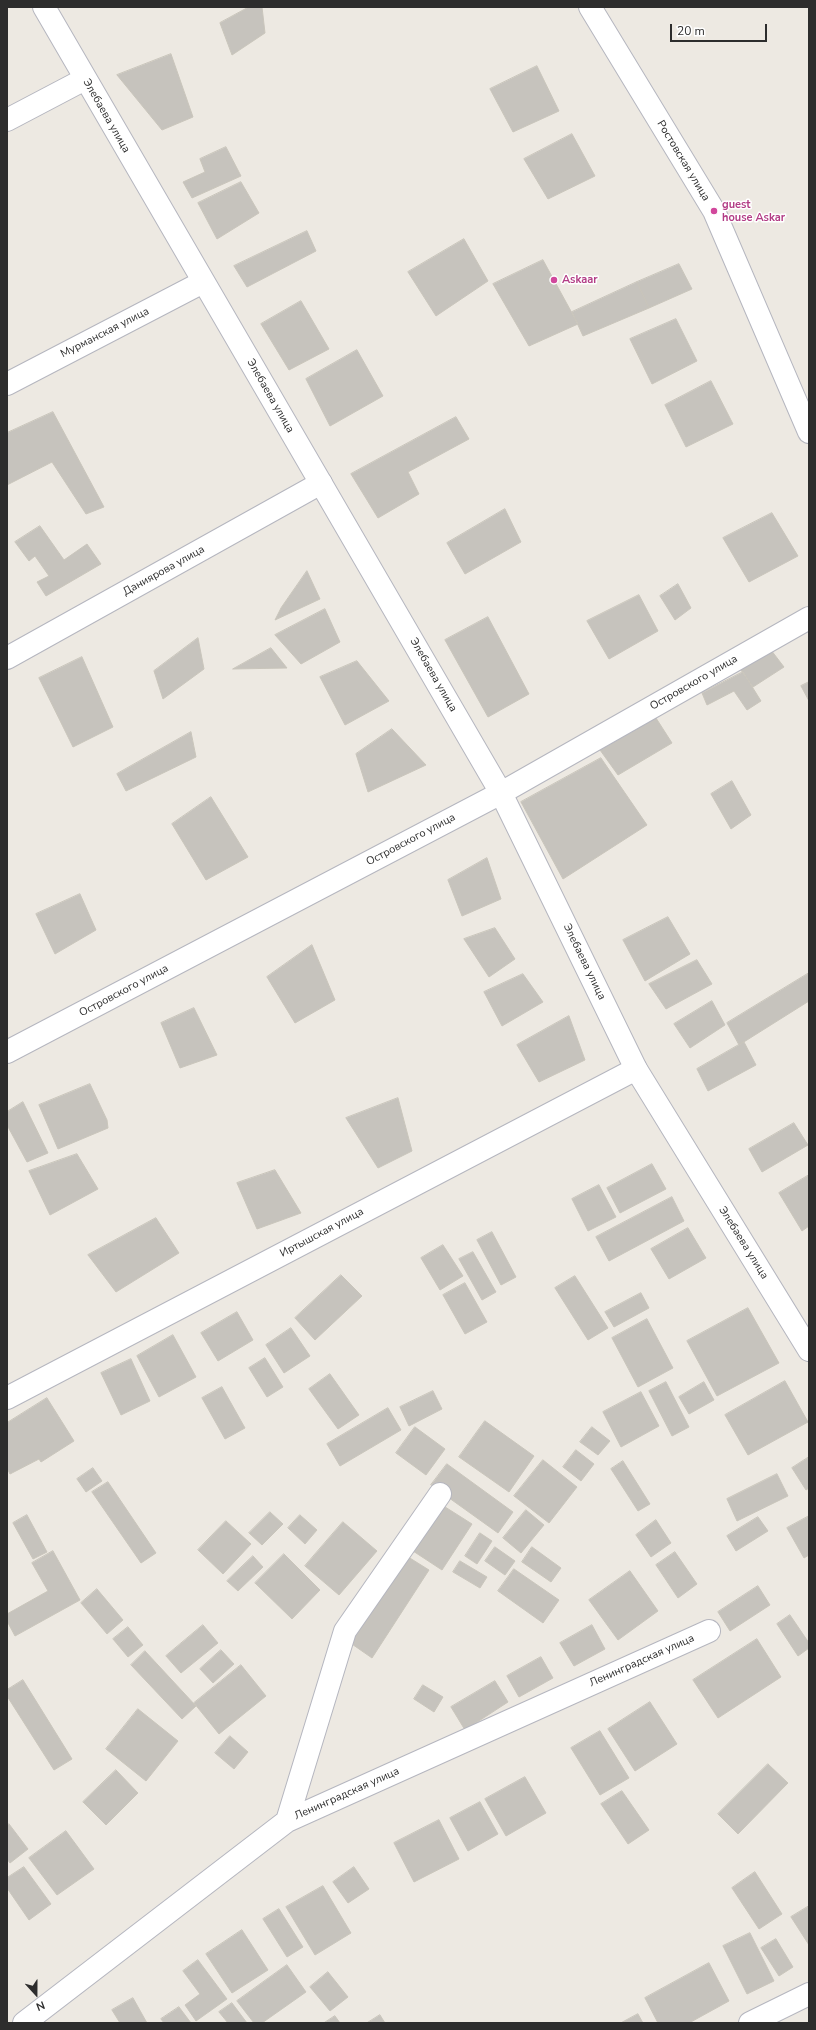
<!DOCTYPE html>
<html>
<head>
<meta charset="utf-8">
<style>
  body { margin:0 }
  #map { position:relative; width:816px; height:2030px; overflow:hidden; background:#ede9e2; font-family:"Nunito Sans",sans-serif }
  canvas { display:block }
  .frame { position:absolute; inset:0; border:8px solid #2d2d2d; pointer-events:none }
  .north { position:absolute; left:16px; top:1974px; width:40px; height:40px; -webkit-text-stroke:3px #fff; paint-order:stroke; rotate:159deg; font-size:11px; font-weight:700; line-height:16px; text-align:center; color:#2d2d2d }
  .north::after { content:''; display:block; margin:auto; width:14px; height:18px; background:#2d2d2d; clip-path:polygon(50% 0,100% 100%,50% 72%,0 100%) }
  .scale { position:absolute; left:670px; top:24px; width:97px; height:18px; box-sizing:border-box; border:2px solid #2d2d2d; border-top:0; padding-left:5px; font-size:12px; line-height:14px; white-space:nowrap; color:#2d2d2d; -webkit-text-stroke:3px #fff; paint-order:stroke }
</style>
</head>
<body>
<div id="map">
<canvas width="816" height="2030"></canvas>
<div class="frame"></div>
<div class="north">N</div>
<div class="scale">20 m</div>
</div>
<script>
const g = document.querySelector('canvas').getContext('2d');
g.lineJoin = 'round';
function fill(path, color) {
  g.fillStyle = color;
  g.fill(path, 'evenodd');
}
function stroke(path, color, width, dash) {
  g.strokeStyle = color;
  g.lineWidth = width;
  g.lineCap = dash ? 'butt' : 'round';
  g.setLineDash(dash || []);
  g.stroke(path);
}
function drawText(font, color, halo, rows, align = 'center') {
  g.font = font + ' "Nunito Sans",sans-serif';
  g.lineWidth = 3;
  g.setLineDash([]);
  g.textBaseline = 'middle';
  g.strokeStyle = halo;
  g.fillStyle = color;
  for (const [text, x, y, turn = 0] of rows) {
    g.save();
    g.translate(x, y);
    g.rotate((+turn || 0) * Math.PI / 180);
    g.textAlign = isNaN(turn) ? turn : align;
    if (halo) g.strokeText(text, 0, 0);
    g.fillText(text, 0, 0);
    g.restore();
  }
}
const building = new Path2D(`
  M249 7H262L265 33 232 55 220 23Z
  M171 54 193 117 162 130 117 75Z
  M537 66 559 111 513 132 490 89Z
  M572 134 595 176 548 199 524 159Z
  M226 147 241 176 192 198 183 182 205 172 200 159Z
  M241 182 259 213 217 239 198 203Z
  M307 231 316 251 247 287 234 266Z
  M464 239 488 281 436 316 408 272Z
  M543 260 578 324 529 346 493 284Z
  M679 264 692 289 649 308 637 282Z
  M637 282 649 308 583 336 572 312Z
  M301 301 329 349 289 370 261 324Z
  M676 319 697 361 652 384 630 339Z
  M357 350 383 396 330 426 306 379Z
  M711 381 733 424 686 447 665 405Z
  M53 412 104 507 86 514 52 462 7 485V433Z
  M456 417 469 439 408 472 419 494 378 518 351 474Z
  M505 509 521 542 465 574 447 543Z
  M772 513 798 556 749 582 723 538Z
  M40 526 64 560 87 544 101 564 46 596 37 582 49 576 35 556 29 561 15 542Z
  M307 571 320 599 275 620 281 608Z
  M678 584 691 608 675 620 660 596Z
  M639 595 658 631 609 659 587 621Z
  M325 609 340 642 301 664 275 635Z
  M488 617 529 694 488 717 445 640Z
  M198 638 204 669 163 699 154 671Z
  M271 648 287 668 233 669Z
  M771 650 784 667 753 687 738 666Z
  M82 657 113 727 73 747 39 678Z
  M357 661 389 701 345 725 320 677Z
  M743 672 761 701 747 710 734 691 707 705 702 693Z
  M809 682V701L801 686Z
  M656 718 672 743 618 775 600 750Z
  M392 729 426 765 368 792 356 754Z
  M191 732 196 757 126 791 117 774Z
  M601 758 647 825 563 879 521 802Z
  M732 781 751 815 731 829 711 794Z
  M211 797 248 857 206 880 172 824Z
  M487 858 501 899 462 916 448 880Z
  M80 894 96 930 55 954 36 914Z
  M668 917 690 954 645 981 623 940Z
  M495 928 515 959 489 977 464 939Z
  M312 945 335 1000 295 1023 267 977Z
  M697 960 712 984 666 1009 649 984Z
  M809 973V1001L739 1045 727 1023Z
  M523 974 543 1002 502 1026 484 992Z
  M712 1001 725 1025 690 1048 674 1024Z
  M194 1008 217 1055 180 1068 161 1023Z
  M569 1016 585 1060 539 1082 517 1045Z
  M744 1042 756 1065 708 1091 697 1069Z
  M90 1084 107 1120 108 1128 58 1149 39 1105Z
  M398 1098 412 1151 378 1168 346 1118Z
  M23 1102 48 1153 27 1162 7 1125V1112Z
  M794 1123 808 1145 762 1172 749 1149Z
  M77 1154 98 1189 50 1215 29 1171Z
  M652 1164 666 1189 620 1213 607 1188Z
  M275 1170 301 1213 257 1229 237 1183Z
  M809 1175V1226L802 1231 779 1193Z
  M599 1185 616 1217 588 1231 572 1199Z
  M672 1197 684 1221 609 1261 596 1237Z
  M156 1218 179 1253 116 1292 88 1255Z
  M688 1228 706 1258 669 1279 651 1249Z
  M492 1232 516 1277 501 1285 477 1240Z
  M443 1245 463 1276 440 1290 421 1258Z
  M473 1252 496 1292 482 1300 459 1259Z
  M341 1275 362 1296 315 1340 295 1318Z
  M575 1276 608 1328 588 1340 555 1288Z
  M465 1283 487 1322 465 1334 443 1295Z
  M641 1293 649 1308 614 1327 605 1312Z
  M748 1308 779 1363 717 1396 687 1341Z
  M237 1312 253 1340 218 1361 201 1333Z
  M647 1319 673 1368 638 1387 612 1338Z
  M291 1328 310 1356 284 1373 266 1345Z
  M173 1335 196 1377 159 1397 137 1356Z
  M265 1358 283 1387 267 1397 249 1368Z
  M131 1359 150 1401 121 1415 101 1373Z
  M330 1374 359 1415 338 1429 309 1389Z
  M785 1381 808 1422 748 1455 725 1415Z
  M666 1382 689 1427 672 1436 649 1391Z
  M704 1382 714 1400 689 1414 679 1397Z
  M222 1387 245 1428 225 1439 202 1398Z
  M433 1391 442 1409 409 1426 400 1407Z
  M641 1392 659 1426 621 1447 603 1412Z
  M47 1398 74 1441 41 1462 39 1459 10 1474 7 1468V1423Z
  M388 1408 401 1430 340 1466 327 1444Z
  M485 1421 534 1456 509 1492 459 1457Z
  M415 1427 445 1449 426 1475 396 1453Z
  M592 1427 610 1441 598 1455 580 1442Z
  M576 1450 594 1464 581 1481 563 1467Z
  M809 1457V1488L806 1490 792 1468Z
  M543 1460 577 1487 549 1523 514 1496Z
  M623 1461 650 1504 638 1511 611 1469Z
  M447 1464 513 1512 498 1533 431 1485Z
  M93 1468 102 1481 86 1492 77 1479Z
  M777 1474 788 1496 737 1521 727 1499Z
  M108 1482 156 1553 141 1563 92 1492Z
  M442 1505 472 1524 442 1570 413 1551Z
  M526 1510 544 1525 521 1553 503 1538Z
  M270 1512 283 1524 262 1545 249 1533Z
  M27 1515 47 1552 33 1559 13 1523Z
  M300 1515 317 1530 305 1544 288 1528Z
  M809 1516V1555L804 1558 787 1528Z
  M758 1517 768 1531 736 1551 727 1536Z
  M656 1520 671 1543 651 1557 636 1535Z
  M226 1521 251 1544 223 1574 198 1550Z
  M343 1522 377 1551 339 1595 305 1566Z
  M480 1533 492 1541 477 1564 465 1556Z
  M495 1547 515 1561 505 1575 485 1561Z
  M532 1547 561 1568 551 1582 522 1562Z
  M53 1551 80 1600 15 1636 7 1621V1614L48 1591 32 1563Z
  M675 1552 697 1584 678 1598 656 1565Z
  M284 1554 320 1590 292 1619 255 1583Z
  M405 1555 429 1570 372 1658 349 1642Z
  M253 1556 263 1567 238 1591 227 1581Z
  M460 1561 487 1577 480 1588 453 1572Z
  M514 1569 559 1600 543 1623 498 1591Z
  M630 1571 658 1611 618 1640 589 1600Z
  M758 1586 770 1605 730 1631 718 1612Z
  M97 1589 123 1620 107 1634 81 1603Z
  M790 1615 809 1643V1648L798 1656 777 1624Z
  M203 1625 218 1643 181 1673 166 1656Z
  M592 1625 605 1649 574 1666 560 1643Z
  M128 1627 143 1645 128 1657 113 1639Z
  M757 1639 781 1677 718 1718 693 1680Z
  M221 1650 234 1664 213 1683 200 1669Z
  M145 1651 196 1706 182 1719 131 1665Z
  M541 1657 553 1678 519 1697 507 1676Z
  M241 1665 266 1696 219 1734 194 1703Z
  M23 1680 72 1759 54 1770 7 1696V1690Z
  M495 1681 508 1702 465 1730 451 1707Z
  M423 1685 443 1697 434 1712 414 1699Z
  M650 1702 677 1744 635 1771 608 1729Z
  M138 1709 178 1741 146 1781 106 1749Z
  M600 1731 629 1778 600 1795 571 1748Z
  M230 1736 248 1752 234 1769 215 1753Z
  M768 1764 788 1783 738 1834 718 1814Z
  M116 1770 138 1793 106 1825 83 1802Z
  M525 1777 546 1813 506 1836 485 1799Z
  M622 1791 649 1830 628 1844 601 1804Z
  M480 1802 498 1834 468 1851 450 1818Z
  M439 1820 459 1859 414 1882 394 1843Z
  M9 1824 28 1849 10 1863 7 1859V1826Z
  M66 1831 94 1869 57 1895 29 1858Z
  M24 1867 51 1904 29 1920 7 1888V1878Z
  M354 1867 369 1889 348 1903 333 1882Z
  M755 1872 782 1914 759 1929 732 1888Z
  M323 1886 351 1933 315 1955 286 1907Z
  M809 1906V1945L791 1917Z
  M279 1909 303 1947 287 1957 263 1919Z
  M242 1930 268 1970 232 1993 206 1954Z
  M750 1933 774 1981 747 1994 723 1946Z
  M776 1939 793 1967 779 1976 761 1948Z
  M198 1960 227 1999 196 2021 185 2005 200 1994 183 1971Z
  M709 1963 729 2001 689 2023H658L645 1998Z
  M287 1965 306 1992 262 2023H254L237 2001Z
  M328 1972 348 1997 330 2011 310 1987Z
  M133 1998 147 2023H120L112 2010Z
  M232 2003 247 2023H228L219 2012Z
  M179 2007 191 2023H164L161 2019Z
  M638 2014 643 2023H621Z
  M380 2015 385 2023H367Z
  M335 2016 340 2023H324Z`);
fill(building, '#c6c3bd');
stroke(building, '#c9c5bb', 1);
const minor = new Path2D(`
  M590 7 714 211 809 432
  M7 120 85 79
  M7 384 203 282
  M7 658 321 483
  M7 1052 501 793 809 618
  M7 1398 636 1069
  M287 1821 345 1631 440 1494
  M24 2023 287 1821 709 1631
  M750 2023 809 1994`);
const secondary = new Path2D(`
  M44 7 501 793 636 1069 809 1350`);
stroke(minor, '#b5b6bf', 24);
stroke(secondary, '#b5b6bf', 24);
stroke(minor, '#fff', 22);
stroke(secondary, '#fff', 22);
for (const [x, y, r, color] of [
  [714,211,4,"#d1479c"],
  [554,280,4,"#d1479c"]
]) {
  const dot = new Path2D();
  dot.arc(x, y, r, 0, 2 * Math.PI);
  g.fillStyle = color;
  g.fill(dot);
  stroke(dot, '#fff', 1.5);
}
drawText('11px', '#2d2d2d', '#fff', [
  ["Элебаева улица",106,116,60],
  ["Ростовская улица",683,161,59],
  ["Мурманская улица",105,333,-27],
  ["Элебаева улица",270,396,60],
  ["Даниярова улица",164,571,-29],
  ["Элебаева улица",433,675,60],
  ["Островского улица",694,683,-30],
  ["Островского улица",411,840,-28],
  ["Элебаева улица",584,962,64],
  ["Островского улица",124,991,-28],
  ["Иртышская улица",322,1233,-28],
  ["Элебаева улица",743,1243,58],
  ["Ленинградская улица",642,1661,-24],
  ["Ленинградская улица",347,1794,-24]
]);
drawText('bold 11px', '#b23c85', '#fff', [
  ["guest",722,205],
  ["house Askar",722,218],
  ["Askaar",562,280]
], 'left');
</script>
</body>
</html>
